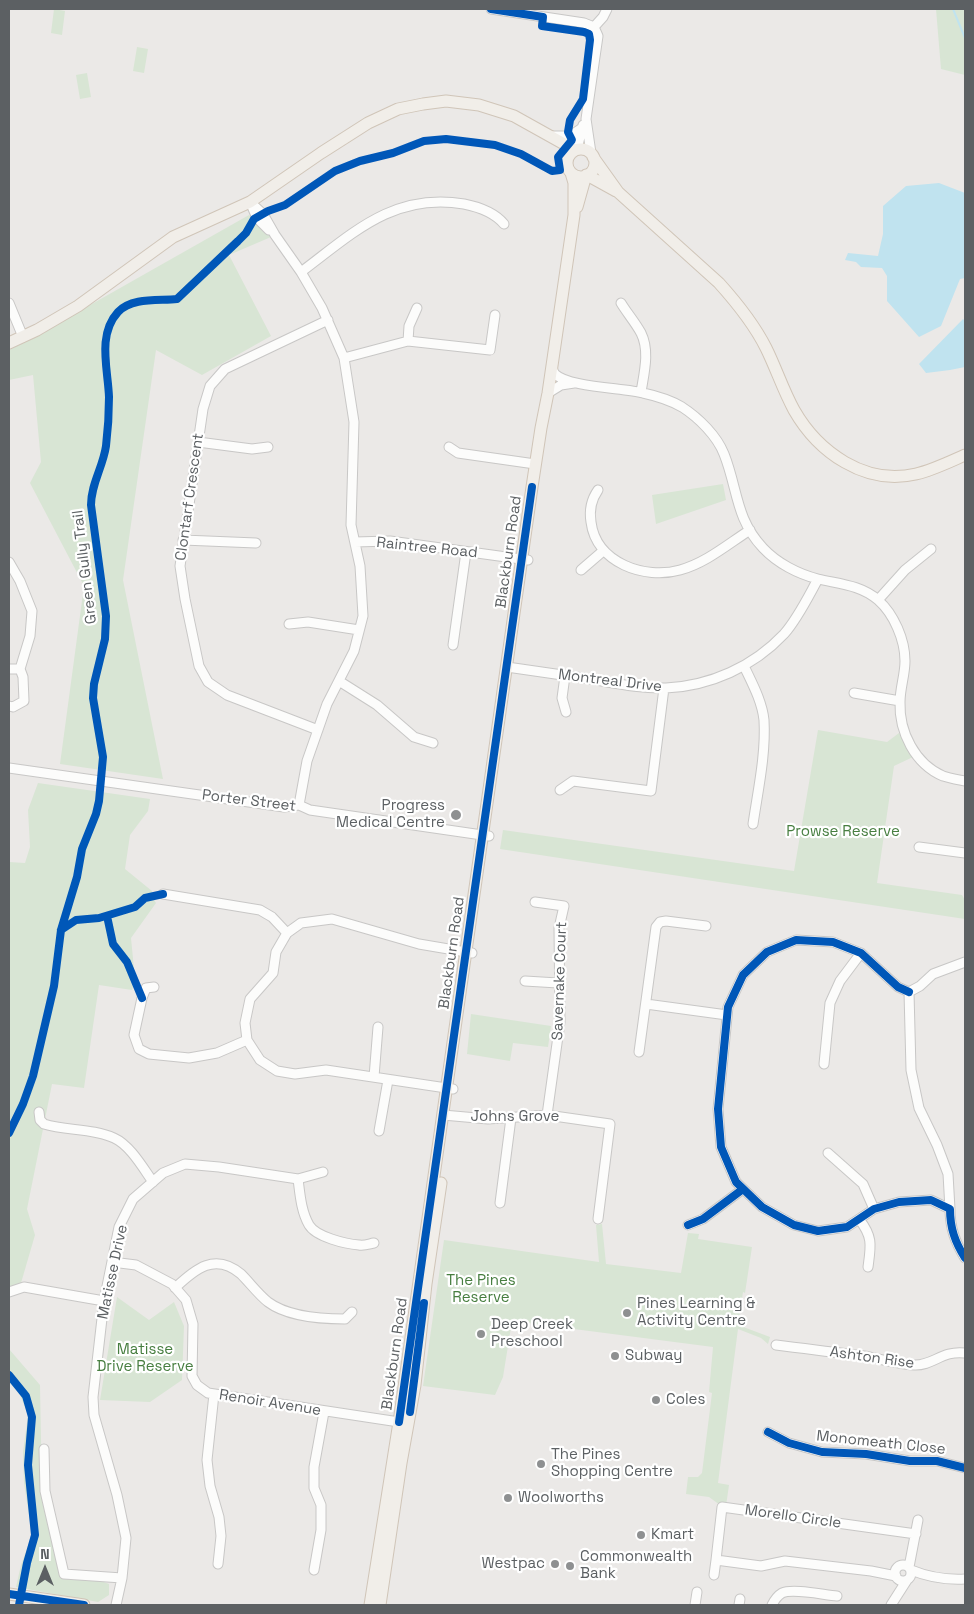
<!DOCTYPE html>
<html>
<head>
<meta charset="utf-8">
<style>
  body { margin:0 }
  #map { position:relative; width:974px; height:1614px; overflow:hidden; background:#ebe9e7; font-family:"Space Grotesk",sans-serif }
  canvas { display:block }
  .frame { position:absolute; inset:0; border:10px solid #5c6063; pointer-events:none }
  .north { position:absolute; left:20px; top:1544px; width:50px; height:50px; -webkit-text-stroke:4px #fff; paint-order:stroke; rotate:0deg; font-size:14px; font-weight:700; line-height:20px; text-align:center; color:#5c6063 }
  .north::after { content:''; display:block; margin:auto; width:18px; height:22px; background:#5c6063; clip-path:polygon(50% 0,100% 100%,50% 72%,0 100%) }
</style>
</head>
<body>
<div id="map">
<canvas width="974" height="1614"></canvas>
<div class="frame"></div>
<div class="north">N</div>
</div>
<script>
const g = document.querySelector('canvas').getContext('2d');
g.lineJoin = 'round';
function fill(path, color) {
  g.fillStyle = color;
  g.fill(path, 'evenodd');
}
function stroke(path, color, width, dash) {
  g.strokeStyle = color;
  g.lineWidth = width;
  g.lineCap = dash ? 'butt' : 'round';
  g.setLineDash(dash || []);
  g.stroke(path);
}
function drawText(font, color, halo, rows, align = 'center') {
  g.font = font + ' "Space Grotesk",sans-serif';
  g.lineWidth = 4.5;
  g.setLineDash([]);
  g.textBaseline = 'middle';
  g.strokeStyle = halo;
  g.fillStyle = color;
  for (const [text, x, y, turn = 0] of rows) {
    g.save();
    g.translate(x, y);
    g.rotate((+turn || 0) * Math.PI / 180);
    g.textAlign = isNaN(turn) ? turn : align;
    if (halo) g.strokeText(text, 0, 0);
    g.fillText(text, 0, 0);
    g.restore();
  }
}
fill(new Path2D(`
  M54 9 65 11 62 35 51 33Z
  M936 9H965V75L941 69Z
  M137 47 148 49 144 73 133 71Z
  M87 73 91 97 80 99 76 75Z
  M249 215 271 237 229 255 271 336 202 375 156 350 123 580 163 779 60 764 84 586 30 483 41 462 33 375 9 380V350L23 343Z
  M723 484 726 500 656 524 652 495Z
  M818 730 887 742 899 733 913 757 894 766 877 883 962 895 965 900V919L500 849 503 830 794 871Z
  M38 783 150 799 148 811 130 835 125 869 152 891V897L156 903 131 938 135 979 132 990 99 985 84 1088 52 1084 27 1209 35 1235 21 1283 9 1287V862L25 863 30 847 28 810Z
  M471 1014 551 1026 548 1047 513 1043 510 1061 467 1054Z
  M602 1224 606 1264 681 1273 688 1233 699 1234 698 1239 752 1247 745 1293 743 1292 738 1325 770 1337 768 1344 761 1338 738 1329 718 1483 729 1485 726 1506 720 1505 709 1497 686 1494 688 1477H698L702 1473 712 1393 709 1392 713 1347 512 1321 503 1377 495 1395 423 1386 444 1240 599 1262 596 1225Z
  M117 1297 149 1320 174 1302 184 1326 182 1380 150 1402 100 1400Z
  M9 1349 40 1385 42 1493 64 1579 101 1581 109 1584V1595L98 1602 16 1587 21 1565 32 1535 24 1483 23 1452 28 1415 20 1395 9 1382Z`), '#d8e5d4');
fill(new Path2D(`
  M939 183 965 193V278L960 279 941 326 919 337 887 301V276L882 268 861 267 856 262 845 260 848 253 878 256 883 234V206L906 186Z
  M963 319 965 321V367L950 370 926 373 919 364Z`), '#c0e3ef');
stroke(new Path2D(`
  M953 9 965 38`), '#c0e3ef', 2);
const minor = new Path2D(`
  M491 9 584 23 594 27
  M594 27 603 17 607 9
  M553 136H570L582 128
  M577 149 583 125
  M591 153 586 119 598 36 594 27
  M250 202 263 214 275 235 301 272 322 308 344 358 354 422 351 525 360 566 363 616 354 651 327 704 307 761 299 805
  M251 204 257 218 269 230
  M301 272C353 233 394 192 464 204 479 207 494 212 504 224
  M9 303 23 337
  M621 303C627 313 635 322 641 333 650 351 644 373 641 392
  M408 341 409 326 417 308
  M344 358 408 341 490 350 495 315
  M552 367C553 370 553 372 555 374 567 387 625 388 643 393 657 396 670 400 682 407 699 418 717 436 724 454 738 489 735 518 763 548 777 563 798 574 818 579 839 584 861 585 878 600 894 614 905 640 905 661 905 675 900 688 900 702 899 732 915 764 943 776 950 778 958 780 965 781
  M548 393 561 385 574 383
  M198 442 252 449 268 447
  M449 447 458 453 535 464
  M598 490C591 500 589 510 591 522 596 563 645 580 680 570 706 563 728 544 750 530
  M183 540 256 543
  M355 542 390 541 528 560
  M9 562 20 581 32 611 30 636 20 669 23 677 24 701 13 707 9 706
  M581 570 603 551
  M878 600 905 570 931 549
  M289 624 308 622 359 630
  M453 645 466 552
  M744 666C752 683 762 701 764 720 766 754 758 790 753 824
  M507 667C534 671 562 675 590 679 614 683 641 689 666 688 710 686 753 667 784 634 798 618 808 597 818 579
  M9 669H20
  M565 676 562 698 566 712
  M339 681 377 705 414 737 433 743
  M854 693 900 701
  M318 730 227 695 208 682 199 666 185 599 180 566 203 409 210 386 225 369 328 320
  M9 768 284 807 299 805 310 810 489 836
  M560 790 573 781 651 791 664 688
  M919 847 965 853
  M163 894 260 910 272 917 287 933
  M535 902 564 906 559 928 560 1022 547 1115
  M525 981 558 983
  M154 987 146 988 142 998 134 1035 139 1049 149 1054 189 1058 217 1053 247 1040
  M909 992 898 987 861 953 833 942 796 940 767 952 743 975 728 1007 718 1109 721 1147 736 1182 762 1207 794 1225 818 1231 847 1227 874 1209 899 1202 931 1200 950 1209C950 1228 955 1242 965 1258
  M909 992 911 1070 919 1108 937 1145 948 1174 950 1209
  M909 992 920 986 933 974 965 962
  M646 1004 727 1015
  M639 1052 656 927 660 922 666 921 706 926
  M824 1064 830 1003 840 981 861 953
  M374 1077 378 1027
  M453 1089 326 1070 295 1074 277 1071 260 1060 247 1040 245 1023 250 999 273 973 276 952 287 933 301 923 332 919 419 944 472 953
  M39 1112 40 1120 44 1124C66 1131 92 1128 114 1138 130 1145 143 1168 153 1182
  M443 1115 488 1119 547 1115 610 1124 598 1219
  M379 1131 388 1080
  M828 1153 863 1184 874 1209
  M298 1179C300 1194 301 1211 309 1225 316 1237 346 1244 359 1245 364 1246 369 1244 374 1243
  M500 1203 511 1118
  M859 1219C873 1237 871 1245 868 1267
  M688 1225 703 1219 743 1189
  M112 1262 136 1265 172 1284 186 1300 193 1324 192 1376 197 1385 208 1393 399 1422
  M175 1288C195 1269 215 1252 241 1274 250 1283 258 1294 268 1302 288 1317 321 1319 345 1319L352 1312
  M9 1292 24 1287 104 1301
  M776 1345C806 1349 835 1352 864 1356 881 1359 897 1364 914 1365 933 1366 942 1350 965 1353
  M214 1394 207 1460 210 1486 219 1517 221 1536 218 1564
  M768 1432 789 1443 822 1452 866 1454 910 1461H937L965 1468
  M44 1449 45 1491 64 1574 122 1578
  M895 1573a8 8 0 1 1 16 0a8 8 0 1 1-16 0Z
  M909 1567 918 1520
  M314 1570 321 1530V1505L314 1488V1467L324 1412
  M911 1570C928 1577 946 1580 965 1579
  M714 1575 716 1560
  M896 1576 871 1571 785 1561 761 1566 716 1560 722 1507 916 1534
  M116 1605 122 1578 126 1538 117 1495 94 1415 93 1397 104 1301 119 1227 133 1199 163 1173 185 1164 219 1167 298 1179 323 1172
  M695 1605 697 1592
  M739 1605 740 1599
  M772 1605C774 1601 777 1596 782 1593 793 1588 824 1595 837 1596
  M891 1605 907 1580`);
const major = new Path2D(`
  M567 163a14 14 0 1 1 28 0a14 14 0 1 1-28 0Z
  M593 157 618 192 719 283C737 303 754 324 766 348 776 368 783 390 794 410 818 452 865 486 916 474 933 470 949 462 965 455
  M587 175 616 191
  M577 207 586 175
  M9 343 37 330 78 306 173 237 250 202 321 153 368 123 398 109 423 104 446 101 479 105 514 116 575 150
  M9 1594 84 1605
  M370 1605 399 1422 532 487 541 428 548 393 574 215V183L571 173
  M380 1605 401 1463 415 1385 426 1284 441 1183`);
stroke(minor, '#c8c7c6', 11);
stroke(major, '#d0c5b8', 13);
stroke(minor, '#fcfcfb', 9);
stroke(major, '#f1eee9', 11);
stroke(new Path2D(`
  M107 916 113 944 127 962 142 998
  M61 930 76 920 99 918 135 907 145 898 163 894
  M909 992 898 987 861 953 833 942 796 940 767 952 743 975 728 1007 718 1109 721 1147 736 1182 762 1207 794 1225 818 1231 847 1227 874 1209 899 1202 931 1200 950 1209C950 1228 955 1242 965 1258
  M9 1133 23 1104 33 1076 54 986 61 930 77 877 82 849 96 814 99 801 103 757 93 698 94 684 105 639 106 616 91 505C91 484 103 467 106 446 108 430 109 413 109 397 108 369 97 335 118 312 132 297 159 301 177 299L238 241 246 233 254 219 268 211 285 205 335 171 360 161 393 153 424 141 446 139 495 145 521 154 552 171 560 170 558 157 572 140 568 132 570 120 583 99 590 40 589 34 584 32 542 26 543 17 491 9
  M688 1225 703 1219 743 1189
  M9 1375 26 1396 32 1417 28 1465 35 1535 27 1563 19 1605
  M410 1412 424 1303
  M399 1422 532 487
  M768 1432 789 1443 822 1452 866 1454 910 1461H937L965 1468
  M9 1594 84 1605`), '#0057b8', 8);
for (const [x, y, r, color] of [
  [456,815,6,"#8e9091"],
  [627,1313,5,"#8e9091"],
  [481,1334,5,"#8e9091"],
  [615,1356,5,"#8e9091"],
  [656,1400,5,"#8e9091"],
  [541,1464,5,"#8e9091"],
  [508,1498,5,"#8e9091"],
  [641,1535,5,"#8e9091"],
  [555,1564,5,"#8e9091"],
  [570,1566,5,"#8e9091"]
]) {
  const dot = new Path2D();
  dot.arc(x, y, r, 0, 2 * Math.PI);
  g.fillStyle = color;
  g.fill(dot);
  stroke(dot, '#fff', 2);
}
drawText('15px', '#5c6063', '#fff', [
  ["Clontarf Crescent",190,497,-82],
  ["Raintree Road",427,548,6],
  ["Blackburn Road",509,552,-82],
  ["Green Gully Trail",85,567,-97],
  ["Montreal Drive",610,681,7],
  ["Porter Street",249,801,7],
  ["Blackburn Road",452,953,-82],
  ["Savernake Court",560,981,-88],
  ["Johns Grove",515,1117],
  ["Matisse Drive",113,1272,-78],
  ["Blackburn Road",395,1354,-82],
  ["Ashton Rise",872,1358,8],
  ["Renoir Avenue",270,1403,9],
  ["Monomeath Close",881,1443,6],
  ["Morello Circle",793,1517,8]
]);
drawText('15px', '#5c6063', '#fff', [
  ["Progress",445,806,"right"],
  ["Medical Centre",445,823,"right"],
  ["Pines Learning &",637,1304],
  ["Activity Centre",637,1321],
  ["Deep Creek",491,1325],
  ["Preschool",491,1342],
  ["Subway",625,1356],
  ["Coles",666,1400],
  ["The Pines",551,1455],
  ["Shopping Centre",551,1472],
  ["Woolworths",518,1498],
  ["Kmart",651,1535],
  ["Commonwealth",580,1557],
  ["Bank",580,1574],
  ["Westpac",545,1564,"right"]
], 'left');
drawText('15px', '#477e40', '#fff', [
  ["Prowse Reserve",843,832],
  ["The Pines",481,1281],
  ["Reserve",481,1298],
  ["Matisse",145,1350],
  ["Drive Reserve",145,1367]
]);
</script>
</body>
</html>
